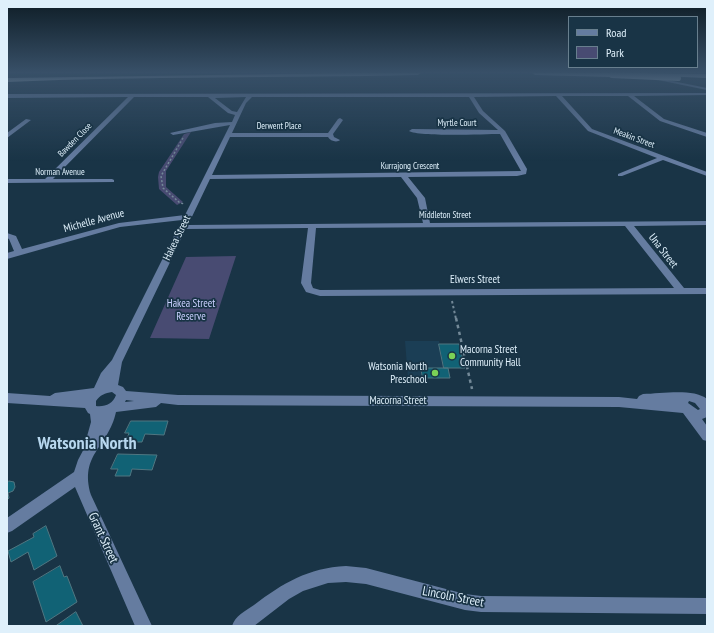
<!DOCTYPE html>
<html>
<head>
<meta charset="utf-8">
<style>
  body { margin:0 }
  #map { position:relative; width:714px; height:633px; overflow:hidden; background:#193446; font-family:"PT Sans Narrow",sans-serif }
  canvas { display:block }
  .frame { position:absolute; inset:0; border:8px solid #dff0fb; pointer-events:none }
  .legend { position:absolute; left:568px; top:16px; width:130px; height:52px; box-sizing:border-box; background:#193446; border:1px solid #687f8e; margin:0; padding:5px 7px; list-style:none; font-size:12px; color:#dff0fb }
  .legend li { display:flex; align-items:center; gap:8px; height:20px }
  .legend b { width:20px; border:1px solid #687f8e }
</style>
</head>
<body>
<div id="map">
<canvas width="714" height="633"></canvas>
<div class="frame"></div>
<ul class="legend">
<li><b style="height:5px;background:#657ca0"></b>Road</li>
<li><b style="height:11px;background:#484b72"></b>Park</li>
</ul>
</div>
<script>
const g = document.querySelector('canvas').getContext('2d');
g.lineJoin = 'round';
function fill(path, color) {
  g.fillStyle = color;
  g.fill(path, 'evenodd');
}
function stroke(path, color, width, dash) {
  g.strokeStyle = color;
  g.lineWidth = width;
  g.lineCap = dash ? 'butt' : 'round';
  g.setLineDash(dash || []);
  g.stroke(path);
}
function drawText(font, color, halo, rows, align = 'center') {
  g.font = font + ' "PT Sans Narrow",sans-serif';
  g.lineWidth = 3.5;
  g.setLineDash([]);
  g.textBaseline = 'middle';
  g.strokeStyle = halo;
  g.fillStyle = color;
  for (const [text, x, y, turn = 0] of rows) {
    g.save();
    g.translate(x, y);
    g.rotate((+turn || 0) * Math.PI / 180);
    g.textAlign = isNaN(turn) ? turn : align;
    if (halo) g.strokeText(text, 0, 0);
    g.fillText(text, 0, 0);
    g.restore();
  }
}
fill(new Path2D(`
  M405 341H439L444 368H421L423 378H408Z`), '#1b3e55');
fill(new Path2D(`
  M191 132 166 171V187L183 202 177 205 159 189 158 177 159 172 184 134Z
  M236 256 209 339 150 338 186 257Z`), '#484b72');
const building = new Path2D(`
  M439 344H459L465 368H444Z
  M421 368H448L450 378H423Z
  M131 421H168L164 435 145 434 142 442H126L129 433H125Z
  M118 454 157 455 152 470 132 469 130 476H115L118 469H111Z
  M9 481 14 482 15 487 13 491 8 493 9 498 7 500V483Z
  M46 526 57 556 34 570 28 552 11 562 8 551 34 537 33 534Z
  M60 566 64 577 67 576 77 602 46 622 33 582Z
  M76 612 83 626H56Z`);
fill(building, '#116275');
stroke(building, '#507681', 1);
stroke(new Path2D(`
  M183 138 161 176 163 188 180 203 185 204`), '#738998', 1.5, [2, 2]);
stroke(new Path2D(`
  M452 301 456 319`), '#738998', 2, [2.5, 2.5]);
stroke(new Path2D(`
  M456 318 472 389`), '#738998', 2.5, [3.5, 3.5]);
fill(new Path2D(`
  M653 77 707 88V90L653 79Z
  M707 93V95L634 96 664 119 707 133V137L660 121 628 96H562L592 129 707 172V176L663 160 622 176H618V174L657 158 588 131 556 96 474 97 483 111 505 131 527 169 526 174 517 176 408 177 425 198 430 223 707 221V225L634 226 684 288H707V294L320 296 306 292 301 283 308 228 186 229 122 362 118 385 123 387 126 391 178 395 619 397 637 399 639 396 643 394C661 394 693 388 707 399V417L702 419 707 426V441L703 440 683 413 619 407 178 405 161 403 156 407 116 412C108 448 79 454 91 495L152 626H135L75 487 12 531 7 533V518L74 472 78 460 87 443 86 440 91 422 90 414 88 413 85 408 7 403V393L50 396 55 393 94 388 101 373 112 360 182 220 120 227 7 259V253L14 251 9 239 7 238V233L16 236 22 249 119 223 185 215 230 125 173 135 170 133 215 123 232 122 235 115 228 113 208 97H134L53 179H112L114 180V182L7 183V179H45L128 97 7 98V94ZM246 97 237 112 232 111 215 98ZM252 97H469L479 113 498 130 412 129 409 131C419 137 484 134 500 134L521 171 212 175 230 137H328C330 141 337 143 340 140L334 137 333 134 343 120 340 118 338 119 328 133H232L246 103ZM401 177 417 198 423 223 188 225 210 179ZM625 226 674 288 320 290 313 288 311 283 316 228ZM112 392 116 395C113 404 105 407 96 406V401C100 395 105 393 112 392ZM126 400 134 401 125 402ZM689 401 695 403 700 409 698 410 688 403Z
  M26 119 31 120 7 138V133Z
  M346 566 366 568 465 594 481 596 707 598V614L481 612 465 610 366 584 346 582 328 583 303 591 289 599 254 626H232C235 616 245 611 254 605 283 583 308 568 346 566Z`), '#657ca0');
fill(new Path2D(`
  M351 73H421L418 75C281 78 144 76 7 82V78Z
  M532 73H612L615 75 612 77 535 75Z
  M636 73 707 74V78L639 75Z`), '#d6e2f4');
stroke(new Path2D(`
  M612 75 678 78`), '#d6e2f4', 6);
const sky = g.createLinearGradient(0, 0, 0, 161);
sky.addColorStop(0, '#0e1d26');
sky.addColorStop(0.45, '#385068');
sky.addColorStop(1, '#38506800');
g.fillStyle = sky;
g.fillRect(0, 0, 714, 161);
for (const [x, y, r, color] of [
  [452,356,4,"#7bd156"],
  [435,373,4,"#7bd156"]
]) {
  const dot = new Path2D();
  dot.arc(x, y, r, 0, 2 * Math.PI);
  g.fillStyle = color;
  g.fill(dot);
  stroke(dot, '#193446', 1.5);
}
drawText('9px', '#dff0fb', '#193446', [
  ["Myrtle Court",457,123],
  ["Derwent Place",279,126],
  ["Meakin Street",634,138,20],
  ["Bawden Close",75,140,-45],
  ["Kurrajong Crescent",410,166],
  ["Norman Avenue",60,172],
  ["Middleton Street",445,215]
]);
drawText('11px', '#dff0fb', '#193446', [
  ["Michelle Avenue",94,221,-15],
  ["Hakea Street",177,238,-64],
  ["Una Street",663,251,52],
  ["Elwers Street",475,280],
  ["Macorna Street",398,401]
]);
drawText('11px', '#cad0fe', '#193446', [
  ["Hakea Street",191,304],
  ["Reserve",191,317]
]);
drawText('11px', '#dff0fb', '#193446', [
  ["Macorna Street",460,350],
  ["Community Hall",460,363],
  ["Watsonia North",427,367,"right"],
  ["Preschool",427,380,"right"]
], 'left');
drawText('13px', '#dff0fb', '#193446', [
  ["Grant Street",103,538,65],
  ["Lincoln Street",453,597,11]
]);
drawText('bold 18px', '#b7d7ee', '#193446', [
  ["Watsonia North",87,444]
]);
</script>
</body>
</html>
